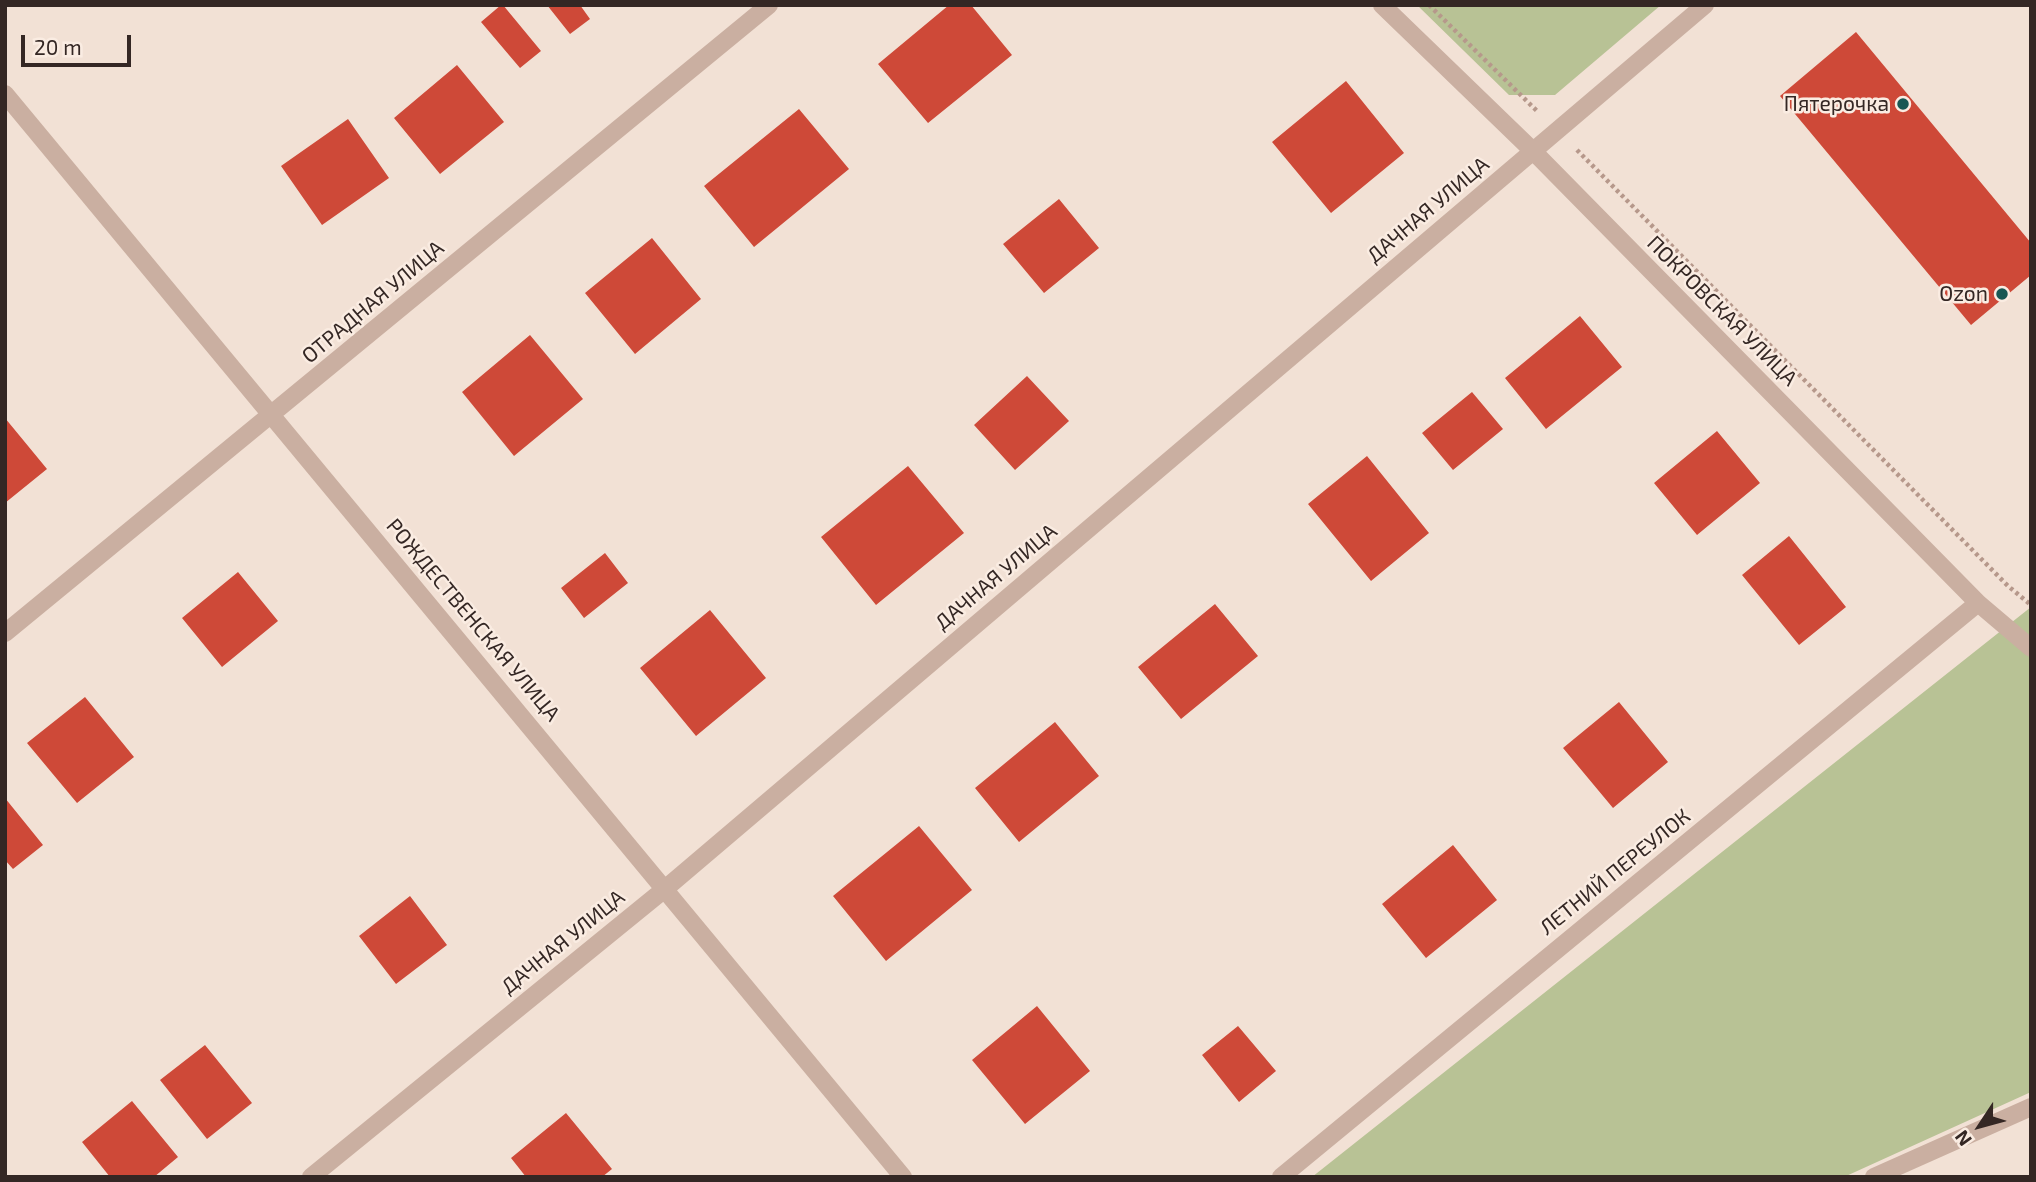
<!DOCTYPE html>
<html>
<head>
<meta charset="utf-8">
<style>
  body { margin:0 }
  #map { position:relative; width:2036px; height:1182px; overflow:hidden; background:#f2e1d5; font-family:"Exo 2",sans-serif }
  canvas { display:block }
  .frame { position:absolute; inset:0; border:7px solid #342724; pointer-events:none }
  .north { position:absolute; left:1945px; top:1091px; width:70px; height:70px; -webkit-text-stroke:5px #faece2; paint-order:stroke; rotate:234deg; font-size:19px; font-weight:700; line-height:28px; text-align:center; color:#342724 }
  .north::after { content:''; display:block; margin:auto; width:24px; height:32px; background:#342724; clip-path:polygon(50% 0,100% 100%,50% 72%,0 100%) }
  .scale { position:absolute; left:21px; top:35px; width:110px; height:32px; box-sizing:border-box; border:4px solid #342724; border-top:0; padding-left:9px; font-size:21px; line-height:24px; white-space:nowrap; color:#342724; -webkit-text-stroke:5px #faece2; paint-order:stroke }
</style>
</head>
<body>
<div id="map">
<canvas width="2036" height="1182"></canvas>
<div class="frame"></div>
<div class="north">N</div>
<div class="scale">20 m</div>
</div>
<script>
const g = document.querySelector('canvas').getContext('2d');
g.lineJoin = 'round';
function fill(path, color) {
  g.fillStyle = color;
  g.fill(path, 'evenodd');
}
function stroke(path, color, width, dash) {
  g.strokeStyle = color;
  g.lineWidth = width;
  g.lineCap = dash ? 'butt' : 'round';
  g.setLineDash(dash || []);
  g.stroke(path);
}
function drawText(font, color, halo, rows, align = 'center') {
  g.font = font + ' "Exo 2",sans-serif';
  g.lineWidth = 5;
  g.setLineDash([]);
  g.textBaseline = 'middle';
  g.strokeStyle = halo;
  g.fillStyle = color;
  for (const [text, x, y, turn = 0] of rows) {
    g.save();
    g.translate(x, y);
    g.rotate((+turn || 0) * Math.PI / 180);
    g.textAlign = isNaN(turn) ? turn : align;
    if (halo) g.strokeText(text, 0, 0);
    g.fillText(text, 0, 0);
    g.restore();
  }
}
fill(new Path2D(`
  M1417 5H1661L1555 95H1509Z
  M2031 607V1092L1844 1177H1312Z`), '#b8c295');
fill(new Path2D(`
  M501 5H503L541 51 520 68 481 22Z
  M547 5H580L590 19 570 34Z
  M949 5H971L1012 55 928 123 878 64Z
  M1856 32 2031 243V275L1971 325 1780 96Z
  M457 65 504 122 440 174 394 118Z
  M1346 81 1404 153 1331 213 1272 142Z
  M799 109 849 169 754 247 704 186Z
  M348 119 389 178 322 225 281 166Z
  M1059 199 1099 248 1044 293 1003 244Z
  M652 238 701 299 635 354 585 293Z
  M1580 316 1622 367 1546 429 1505 378Z
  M530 335 583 399 514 456 462 392Z
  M1027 376 1069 421 1015 470 974 425Z
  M1472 392 1503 429 1453 470 1422 433Z
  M5 418 47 469 5 503Z
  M1717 431 1760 483 1697 535 1654 483Z
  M1367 456 1429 533 1371 581 1308 504Z
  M908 466 964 533 876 605 821 537Z
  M1789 536 1846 607 1799 645 1742 575Z
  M605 553 628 583 584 618 561 588Z
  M238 572 278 621 222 667 182 618Z
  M1215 604 1258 656 1181 719 1138 667Z
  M710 610 766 678 696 736 640 668Z
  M85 697 134 757 77 803 27 743Z
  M1619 702 1668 762 1613 808 1563 748Z
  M1055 722 1099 776 1019 842 975 788Z
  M5 798 43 845 13 869 5 860Z
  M919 826 972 890 886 961 833 896Z
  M1453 845 1497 900 1426 958 1382 904Z
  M410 896 447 945 396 984 359 936Z
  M1037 1006 1090 1071 1025 1124 972 1060Z
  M1238 1026 1276 1071 1239 1102 1202 1055Z
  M205 1045 252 1103 207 1139 160 1080Z
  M132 1101 178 1157 154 1177H110L82 1142Z
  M566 1113 612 1169 602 1177H526L511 1158Z`), '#ce4938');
stroke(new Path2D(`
  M1429 5 1538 112
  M1577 150 2008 586 2031 605`), '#b6988b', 4.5, [3.5, 3.5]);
stroke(new Path2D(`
  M1382 5 1533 151 1978 603 2031 648
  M5 94 903 1177
  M5 633 769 5
  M311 1177 666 888 1705 5
  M1281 1177 1978 603
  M1874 1177 2031 1107`), '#caafa1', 18);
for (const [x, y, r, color] of [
  [1903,104,7,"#185854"],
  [2002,294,7,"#185854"]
]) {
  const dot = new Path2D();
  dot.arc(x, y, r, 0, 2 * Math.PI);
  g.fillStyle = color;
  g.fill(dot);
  stroke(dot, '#faece2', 2.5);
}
drawText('21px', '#342724', '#faece2', [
  ["Пятерочка",1889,104],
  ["Ozon",1988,294]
], 'right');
drawText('21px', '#342724', '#faece2', [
  ["ДАЧНАЯ УЛИЦА",1428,210,-40],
  ["ОТРАДНАЯ УЛИЦА",373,302,-40],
  ["ПОКРОВСКАЯ УЛИЦА",1722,311,45],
  ["ДАЧНАЯ УЛИЦА",996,577,-40],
  ["РОЖДЕСТВЕНСКАЯ УЛИЦА",473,620,50],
  ["ЛЕТНИЙ ПЕРЕУЛОК",1615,872,-39],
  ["ДАЧНАЯ УЛИЦА",563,942,-39]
]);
</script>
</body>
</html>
